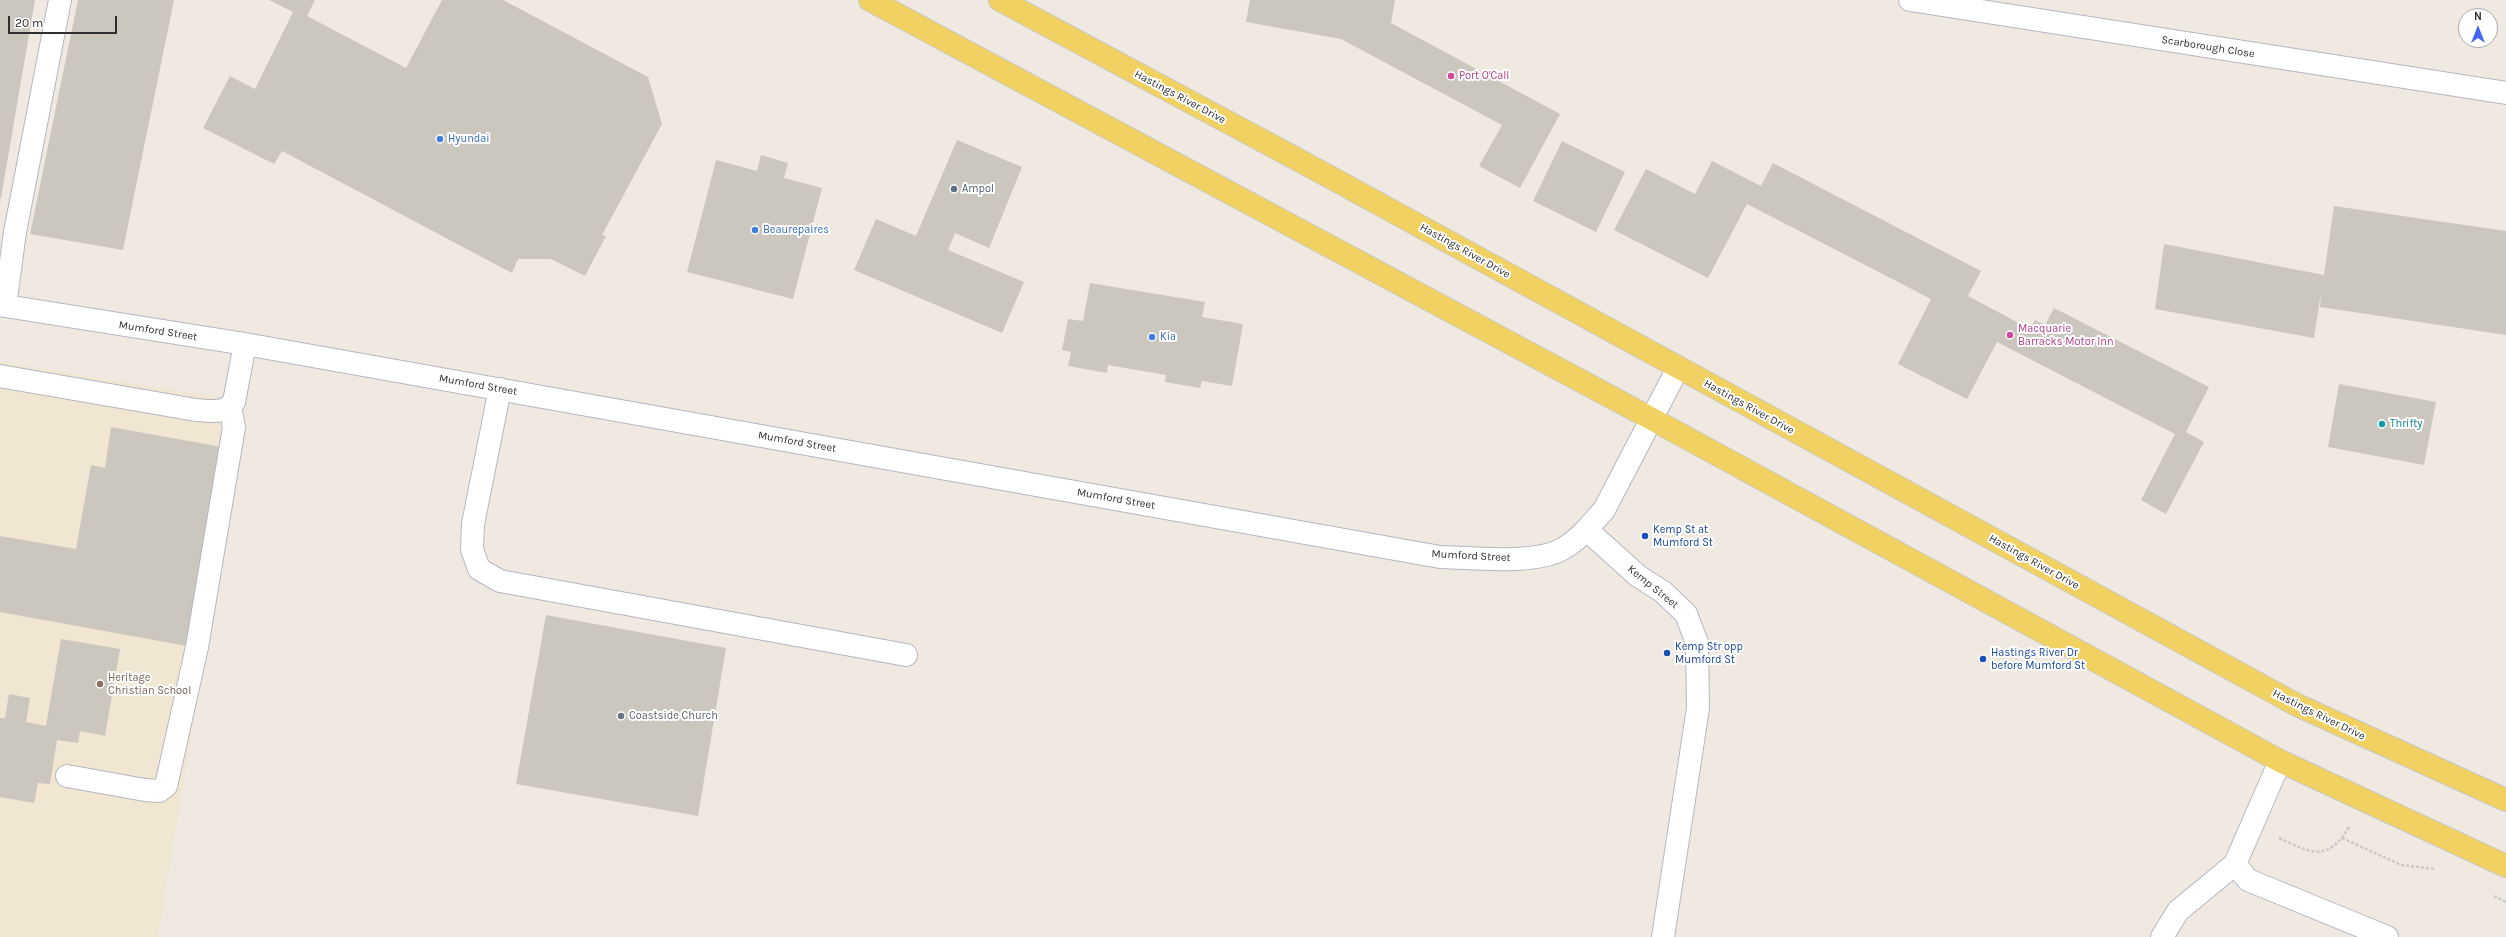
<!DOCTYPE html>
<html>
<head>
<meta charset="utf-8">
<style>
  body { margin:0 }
  #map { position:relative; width:2506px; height:937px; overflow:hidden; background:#efe9e1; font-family:Karla,sans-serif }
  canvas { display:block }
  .north { position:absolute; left:2458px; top:8px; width:40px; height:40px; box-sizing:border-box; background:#fff; border:1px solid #ababab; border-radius:50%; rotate:0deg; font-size:11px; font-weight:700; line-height:16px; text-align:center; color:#2e2e2e }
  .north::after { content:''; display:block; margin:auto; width:14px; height:18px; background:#4264fb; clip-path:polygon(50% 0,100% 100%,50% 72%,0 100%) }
  .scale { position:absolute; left:8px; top:16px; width:109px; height:18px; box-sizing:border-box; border:2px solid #2e2e2e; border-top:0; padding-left:5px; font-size:12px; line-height:14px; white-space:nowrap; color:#2e2e2e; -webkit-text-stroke:3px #fff; paint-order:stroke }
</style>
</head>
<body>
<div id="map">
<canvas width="2506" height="937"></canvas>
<div class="north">N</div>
<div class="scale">20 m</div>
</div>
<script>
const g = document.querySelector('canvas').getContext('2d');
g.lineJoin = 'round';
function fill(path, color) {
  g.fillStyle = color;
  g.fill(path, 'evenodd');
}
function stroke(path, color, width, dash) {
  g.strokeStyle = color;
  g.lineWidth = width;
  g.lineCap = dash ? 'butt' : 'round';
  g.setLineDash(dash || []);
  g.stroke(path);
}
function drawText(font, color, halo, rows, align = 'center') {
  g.font = font + ' Karla,sans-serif';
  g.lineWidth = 4;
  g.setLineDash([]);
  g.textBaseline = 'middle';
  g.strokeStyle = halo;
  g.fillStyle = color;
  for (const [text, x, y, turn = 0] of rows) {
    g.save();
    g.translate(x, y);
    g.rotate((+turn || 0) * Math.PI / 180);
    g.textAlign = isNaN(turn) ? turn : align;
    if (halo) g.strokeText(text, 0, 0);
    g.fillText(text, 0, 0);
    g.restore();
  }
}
fill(new Path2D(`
  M0 362 246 402 158 937H0Z`), '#f0e6d1');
fill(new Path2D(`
  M0 0H35L1 198H0Z
  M78 0H174L123 250 30 234Z
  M269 0H315L307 16 406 68 442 0H503L648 77 662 124 602 235 606 236 585 276 551 259H518L512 273 282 151 274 164 203 128 230 76 255 89 293 12Z
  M1250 0H1395L1391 23 1560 114 1520 188 1479 166 1502 125 1341 39 1246 22Z
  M957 140 1022 167 989 248 955 233 948 250 1024 282 1002 333 854 270 876 219 916 236Z
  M1562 141 1625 172 1596 232 1533 201Z
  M761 155 788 163 784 178 822 188 793 299 687 272 716 160 757 171Z
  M1712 161 1761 186 1773 163 1981 271 1968 296 2030 329 2035 320 2045 325 2054 308 2209 387 2186 432 2204 442 2166 514 2141 500 2175 434 1997 342 1967 399 1898 364 1931 299 1747 204 1708 278 1614 230 1646 169 1695 194Z
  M2334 206 2506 231V335L2320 307 2321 292 2314 338 2155 309 2164 244 2324 275Z
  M1090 283 1205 302 1202 317 1243 324 1232 386 1202 381 1200 388 1165 382 1166 375 1108 365 1107 373 1068 366 1071 352 1062 350 1068 319 1083 321Z
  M2339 384 2436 402 2424 465 2328 447Z
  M111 427 222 447 187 646 0 612V536L76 549 91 465 105 468Z
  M546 615 726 648 698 816 516 784Z
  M61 639 120 649 105 736 80 731 78 743 57 740 50 784 38 783 34 803 0 797V718H5L9 694 30 698 26 722 46 726Z`), '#cbc7bf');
const minor = new Path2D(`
  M1910 0 2506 93
  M0 305 245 344 1440 557C1472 558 1538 565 1564 548 1580 539 1592 523 1604 510L1678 368
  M5 306 15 232 60 0
  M0 376 196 410C210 411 224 414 234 402L245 344
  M500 389 473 524 472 549 479 569 500 581 906 655
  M1587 530 1638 576 1663 592 1686 614 1697 643 1698 708 1663 937
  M2280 761 2235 864 2248 880 2387 937
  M67 776 145 790 159 791 166 786 197 647 234 427 230 407
  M2162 937 2178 911 2235 864`);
const major = new Path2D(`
  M870 0 1652 419 2280 761 2506 866
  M1000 0 1306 164 2297 705 2506 800`);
stroke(minor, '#b4b7c1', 24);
stroke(major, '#c9c9c9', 24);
stroke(new Path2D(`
  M2279 838C2311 853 2328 863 2349 827
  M2342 838 2401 865 2435 869
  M2494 896 2506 902`), '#c9c9c9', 2.5, [3, 2]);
stroke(minor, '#fff', 22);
stroke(major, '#f2d163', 22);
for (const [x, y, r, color] of [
  [1451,76,4,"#d1479c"],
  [440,139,4,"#3f7fe0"],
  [954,189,4,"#5c6f8a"],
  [755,230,4,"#3f7fe0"],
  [2010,335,4,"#d1479c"],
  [1152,337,4,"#3f7fe0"],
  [2382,424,4,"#0f9aa8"],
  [1645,536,4,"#1a4fb4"],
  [1667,653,4,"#1a4fb4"],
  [1983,659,4,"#1a4fb4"],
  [100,684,4,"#8d6e63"],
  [621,716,4,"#6b7280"]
]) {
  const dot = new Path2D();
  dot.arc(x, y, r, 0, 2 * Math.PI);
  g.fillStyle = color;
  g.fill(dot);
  stroke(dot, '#fff', 1.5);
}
drawText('11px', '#2e2e2e', '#fff', [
  ["Scarborough Close",2208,47,9],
  ["Hastings River Drive",1180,97,28],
  ["Hastings River Drive",1465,251,29],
  ["Mumford Street",158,331,9],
  ["Mumford Street",478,385,10],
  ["Hastings River Drive",1749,407,29],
  ["Mumford Street",797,442,10],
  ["Mumford Street",1116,499,10],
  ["Mumford Street",1471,556,3],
  ["Hastings River Drive",2034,562,29],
  ["Kemp Street",1653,587,39],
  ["Hastings River Drive",2319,715,26]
]);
drawText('11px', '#b23c85', '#fff', [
  ["Port O'Call",1459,76],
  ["Macquarie",2018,329],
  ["Barracks Motor Inn",2018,342]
], 'left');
drawText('11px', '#366cbe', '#fff', [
  ["Hyundai",448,139],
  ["Beaurepaires",763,230],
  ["Kia",1160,337]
], 'left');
drawText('11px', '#4e5e75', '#fff', [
  ["Ampol",962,189]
], 'left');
drawText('11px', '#0d838f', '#fff', [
  ["Thrifty",2390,424]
], 'left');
drawText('11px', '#164399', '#fff', [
  ["Kemp St at",1653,530],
  ["Mumford St",1653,543],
  ["Kemp Str opp",1675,647],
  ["Mumford St",1675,660],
  ["Hastings River Dr",1991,653],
  ["before Mumford St",1991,666]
], 'left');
drawText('11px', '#785e54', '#fff', [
  ["Heritage",108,678],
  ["Christian School",108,691]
], 'left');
drawText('11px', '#5b616d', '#fff', [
  ["Coastside Church",629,716]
], 'left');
</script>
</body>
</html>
